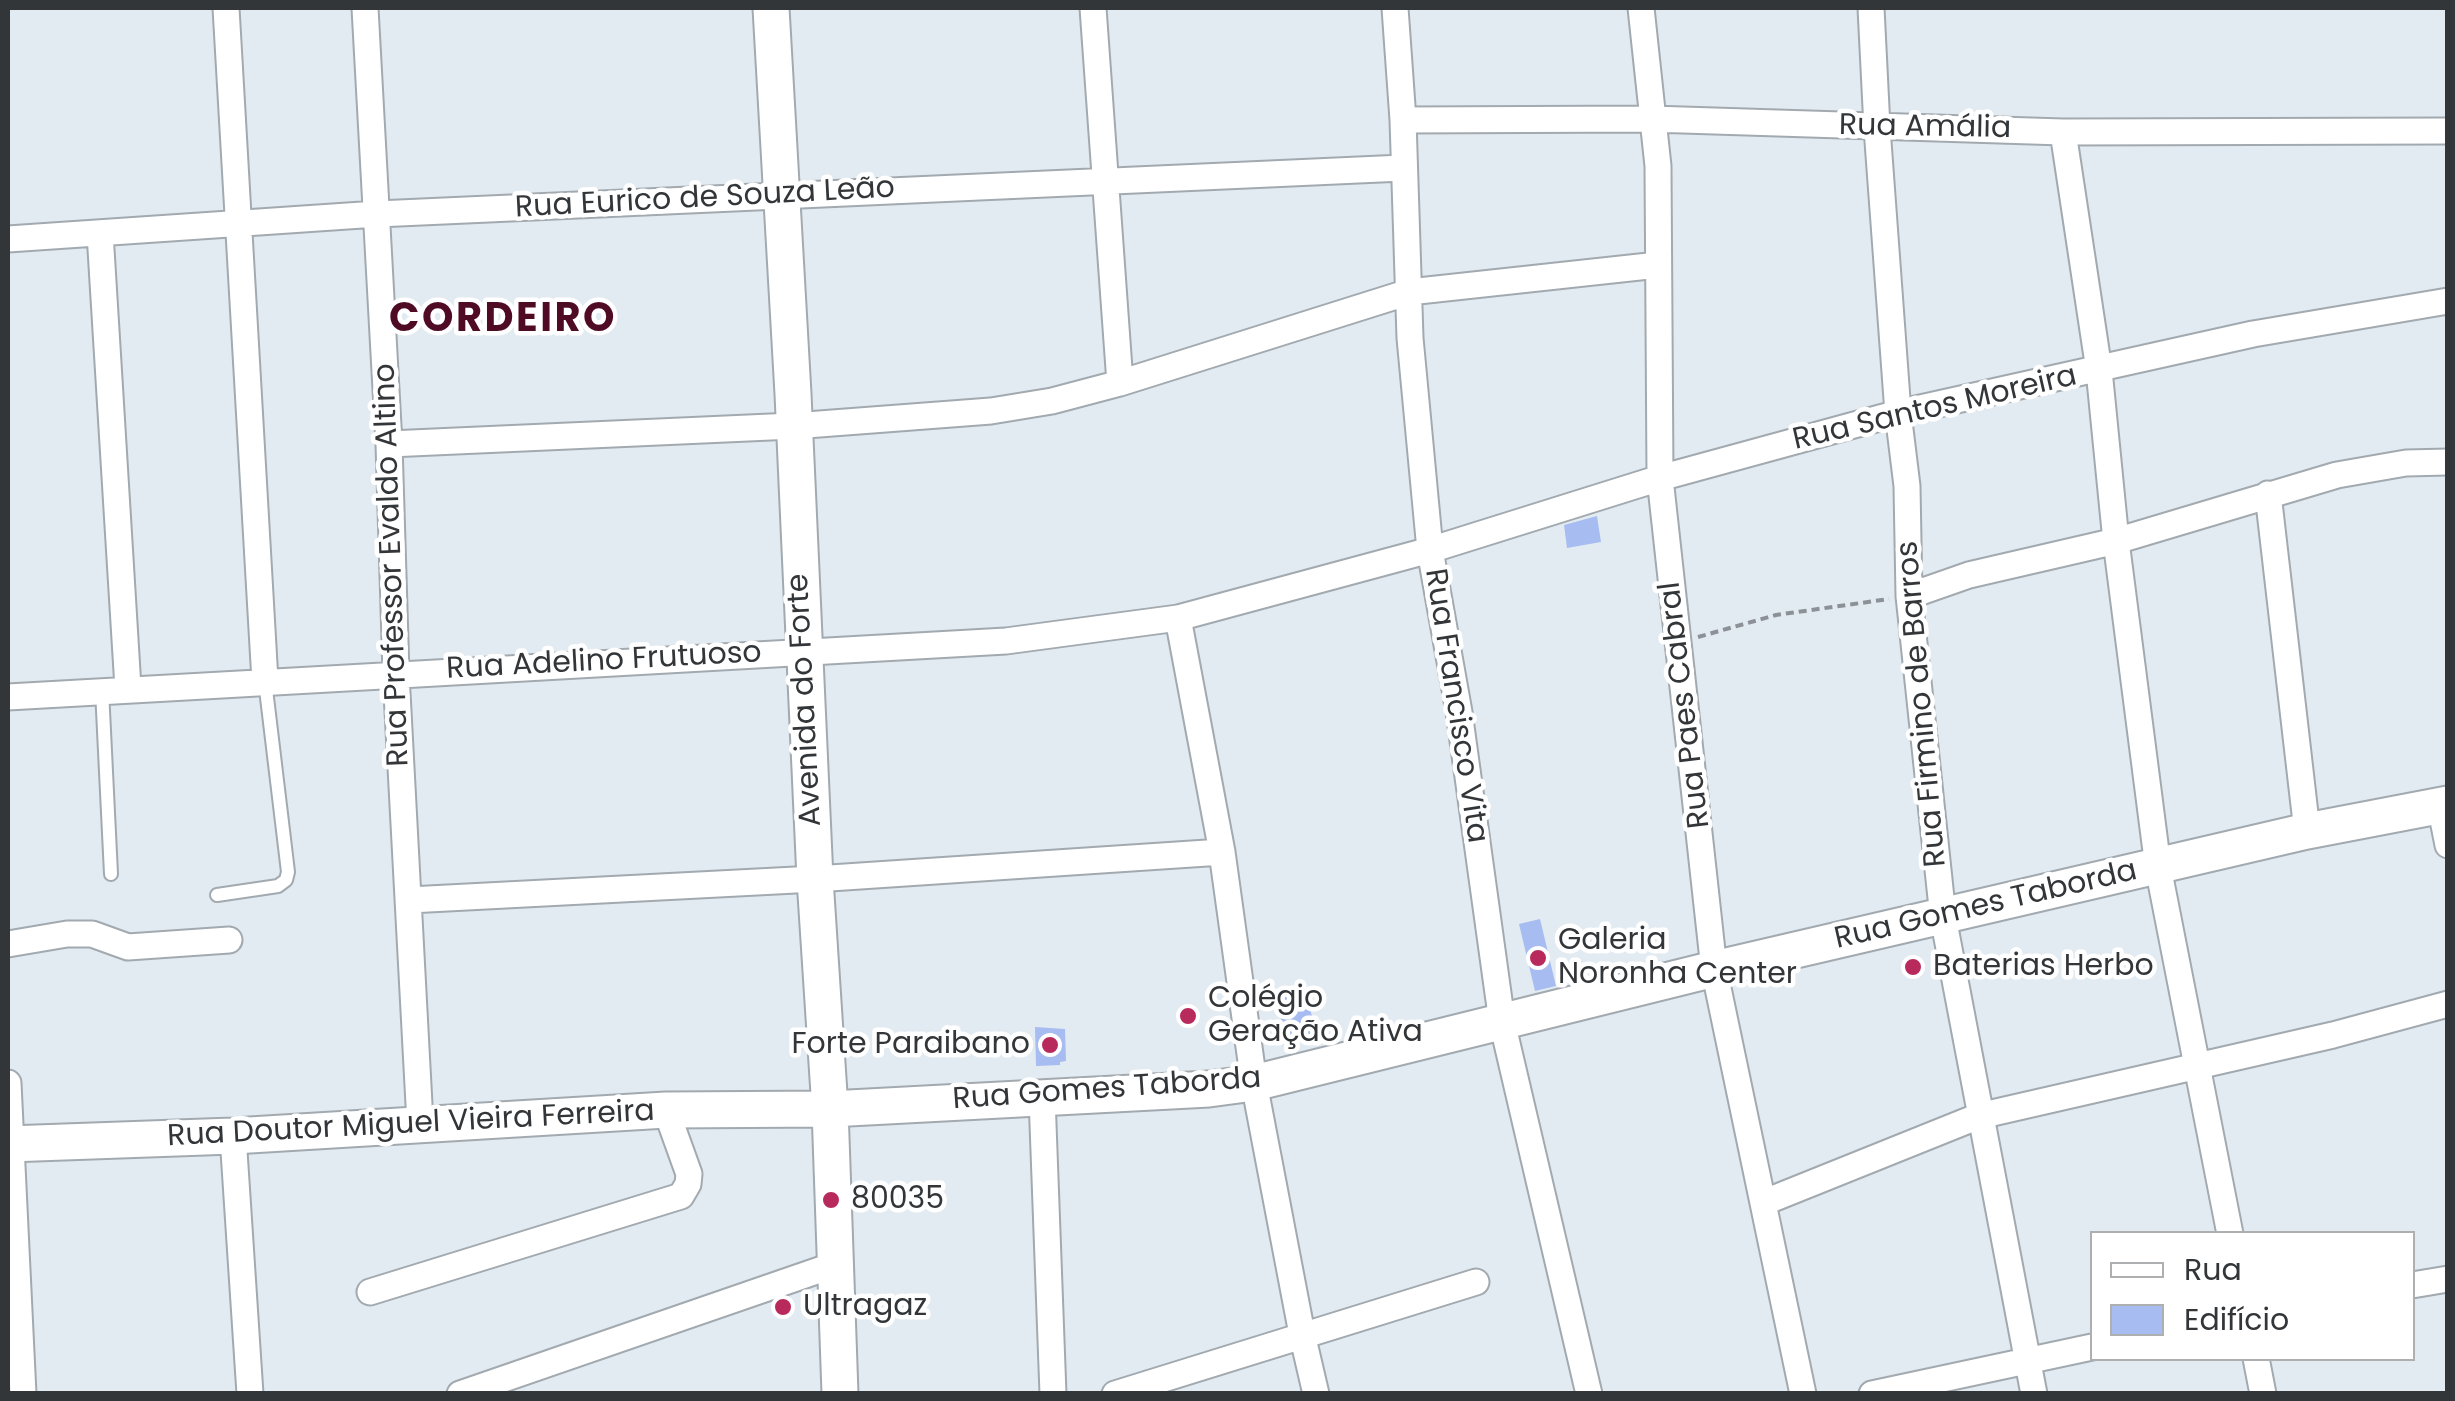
<!DOCTYPE html>
<html>
<head>
<meta charset="utf-8">
<style>
  body { margin:0 }
  #map { position:relative; width:2455px; height:1401px; overflow:hidden; background:#e3ebf2; font-family:Poppins,sans-serif }
  canvas { display:block }
  .frame { position:absolute; inset:0; border:10px solid #333639; pointer-events:none }
  .legend { position:absolute; left:2090px; top:1231px; width:325px; height:130px; box-sizing:border-box; background:#fff; border:2px solid #adafb0; margin:0; padding:12px 18px; list-style:none; font-size:30px; color:#333639 }
  .legend li { display:flex; align-items:center; gap:20px; height:50px }
  .legend b { width:50px; border:2px solid #adafb0 }
</style>
</head>
<body>
<div id="map">
<canvas width="2455" height="1401"></canvas>
<div class="frame"></div>
<ul class="legend">
<li><b style="height:12px;background:#fff"></b>Rua</li>
<li><b style="height:28px;background:#a7bcf0"></b>Edifício</li>
</ul>
</div>
<script>
const g = document.querySelector('canvas').getContext('2d');
g.lineJoin = 'round';
function fill(path, color) {
  g.fillStyle = color;
  g.fill(path, 'evenodd');
}
function stroke(path, color, width, dash) {
  g.strokeStyle = color;
  g.lineWidth = width;
  g.lineCap = dash ? 'butt' : 'round';
  g.setLineDash(dash || []);
  g.stroke(path);
}
function drawText(font, color, halo, rows, align = 'center') {
  g.font = font + ' Poppins,sans-serif';
  g.lineWidth = 9;
  g.setLineDash([]);
  g.textBaseline = 'middle';
  g.strokeStyle = halo;
  g.fillStyle = color;
  for (const [text, x, y, turn = 0] of rows) {
    g.save();
    g.translate(x, y);
    g.rotate((+turn || 0) * Math.PI / 180);
    g.textAlign = isNaN(turn) ? turn : align;
    if (halo) g.strokeText(text, 0, 0);
    g.fillText(text, 0, 0);
    g.restore();
  }
}
fill(new Path2D(`
  M1597 516 1601 542 1567 548 1564 525Z
  M1540 919 1556 986 1535 991 1519 924Z
  M1305 987 1317 1038 1287 1045 1275 994Z
  M1035 1027 1065 1029 1066 1061 1060 1062V1065L1036 1066Z`), '#a7bcf0');
const lane = new Path2D(`
  M102 690 111 874
  M217 895 278 886 286 880 288 872 265 681`);
const street = new Path2D(`
  M226 8 265 681
  M365 8 389 444 396 674 420 1123
  M1093 8 1120 383
  M1395 8 1403 120 1410 338 1430 550 1459 712 1502 1022 1589 1394
  M1641 8 1658 166 1660 478 1714 969 1803 1394
  M1871 8 1877 128 1898 413 1907 486 1909 596 1943 917 2034 1394
  M1403 120 1651 119 2063 132 2448 131
  M2063 132 2099 370 2116 541 2158 867 2230 1234
  M100 233 128 688
  M8 239 377 214 1403 168
  M389 444 793 426 991 411 1052 401 1120 383 1409 292 1658 265
  M2268 494 2307 831
  M1909 596 1969 575 2116 541 2337 475 2406 463 2448 462
  M1178 618 1222 852 1254 1083 1302 1334 1316 1394
  M8 697 1006 641 1178 618 1430 550 1660 478 1898 413 2253 334 2448 301
  M2440 805 2448 845
  M409 900 815 879 1222 852
  M8 944 67 934H92L128 947 229 940
  M8 1083 23 1394
  M1042 1097 1053 1394
  M233 1136 250 1394
  M1765 1202 1979 1116 2333 1035 2448 1004
  M2412 1285 2448 1279
  M370 1292 681 1196 688 1184 689 1174 666 1110
  M2256 1358 2263 1394
  M460 1394 834 1265
  M1115 1394 1476 1282
  M1872 1394 2092 1347`);
const secondary = new Path2D(`
  M771 8 793 394 815 879 830 1109 840 1394
  M8 1144 233 1136 666 1110 830 1109 1209 1089 1254 1083 1714 969 2307 831 2448 804`);
stroke(lane, '#a2aab0', 16);
stroke(street, '#a2aab0', 29);
stroke(secondary, '#a2aab0', 39);
stroke(new Path2D(`
  M1698 637 1776 615 1889 599`), '#8b9196', 4, [8, 5]);
stroke(lane, '#fff', 12);
stroke(street, '#fff', 25);
stroke(secondary, '#fff', 35);
for (const [x, y, r, color] of [
  [1538,958,10,"#b82a5b"],
  [1913,967,10,"#b82a5b"],
  [1188,1016,10,"#b82a5b"],
  [1050,1045,10,"#b82a5b"],
  [831,1200,10,"#b82a5b"],
  [783,1307,10,"#b82a5b"]
]) {
  const dot = new Path2D();
  dot.arc(x, y, r, 0, 2 * Math.PI);
  g.fillStyle = color;
  g.fill(dot);
  stroke(dot, '#fff', 4);
}
drawText('30px', '#333639', '#fff', [
  ["Rua Amália",1925,128,1],
  ["Rua Eurico de Souza Leão",705,199,-3],
  ["Rua Santos Moreira",1935,409,-13],
  ["Rua Professor Evaldo Altino",393,565,-92],
  ["Rua Adelino Frutuoso",604,662,-3],
  ["Avenida do Forte",806,700,-93],
  ["Rua Firmino de Barros",1923,704,-95],
  ["Rua Paes Cabral",1686,705,-97],
  ["Rua Francisco Vita",1455,706,81],
  ["Rua Gomes Taborda",1986,906,-13],
  ["Rua Gomes Taborda",1107,1090,-4],
  ["Rua Doutor Miguel Vieira Ferreira",411,1125,-3]
]);
drawText('30px', '#333639', '#fff', [
  ["Galeria",1558,941],
  ["Noronha Center",1558,975],
  ["Baterias Herbo",1933,967],
  ["Colégio",1208,999],
  ["Geração Ativa",1208,1033],
  ["Forte Paraibano",1030,1045,"right"],
  ["80035",851,1200],
  ["Ultragaz",803,1307]
], 'left');
g.letterSpacing = '2.5px';
drawText('bold 40px', '#4f0b23', '#fff', [
  ["CORDEIRO",503,321]
]);
g.letterSpacing = '0px';
</script>
</body>
</html>
